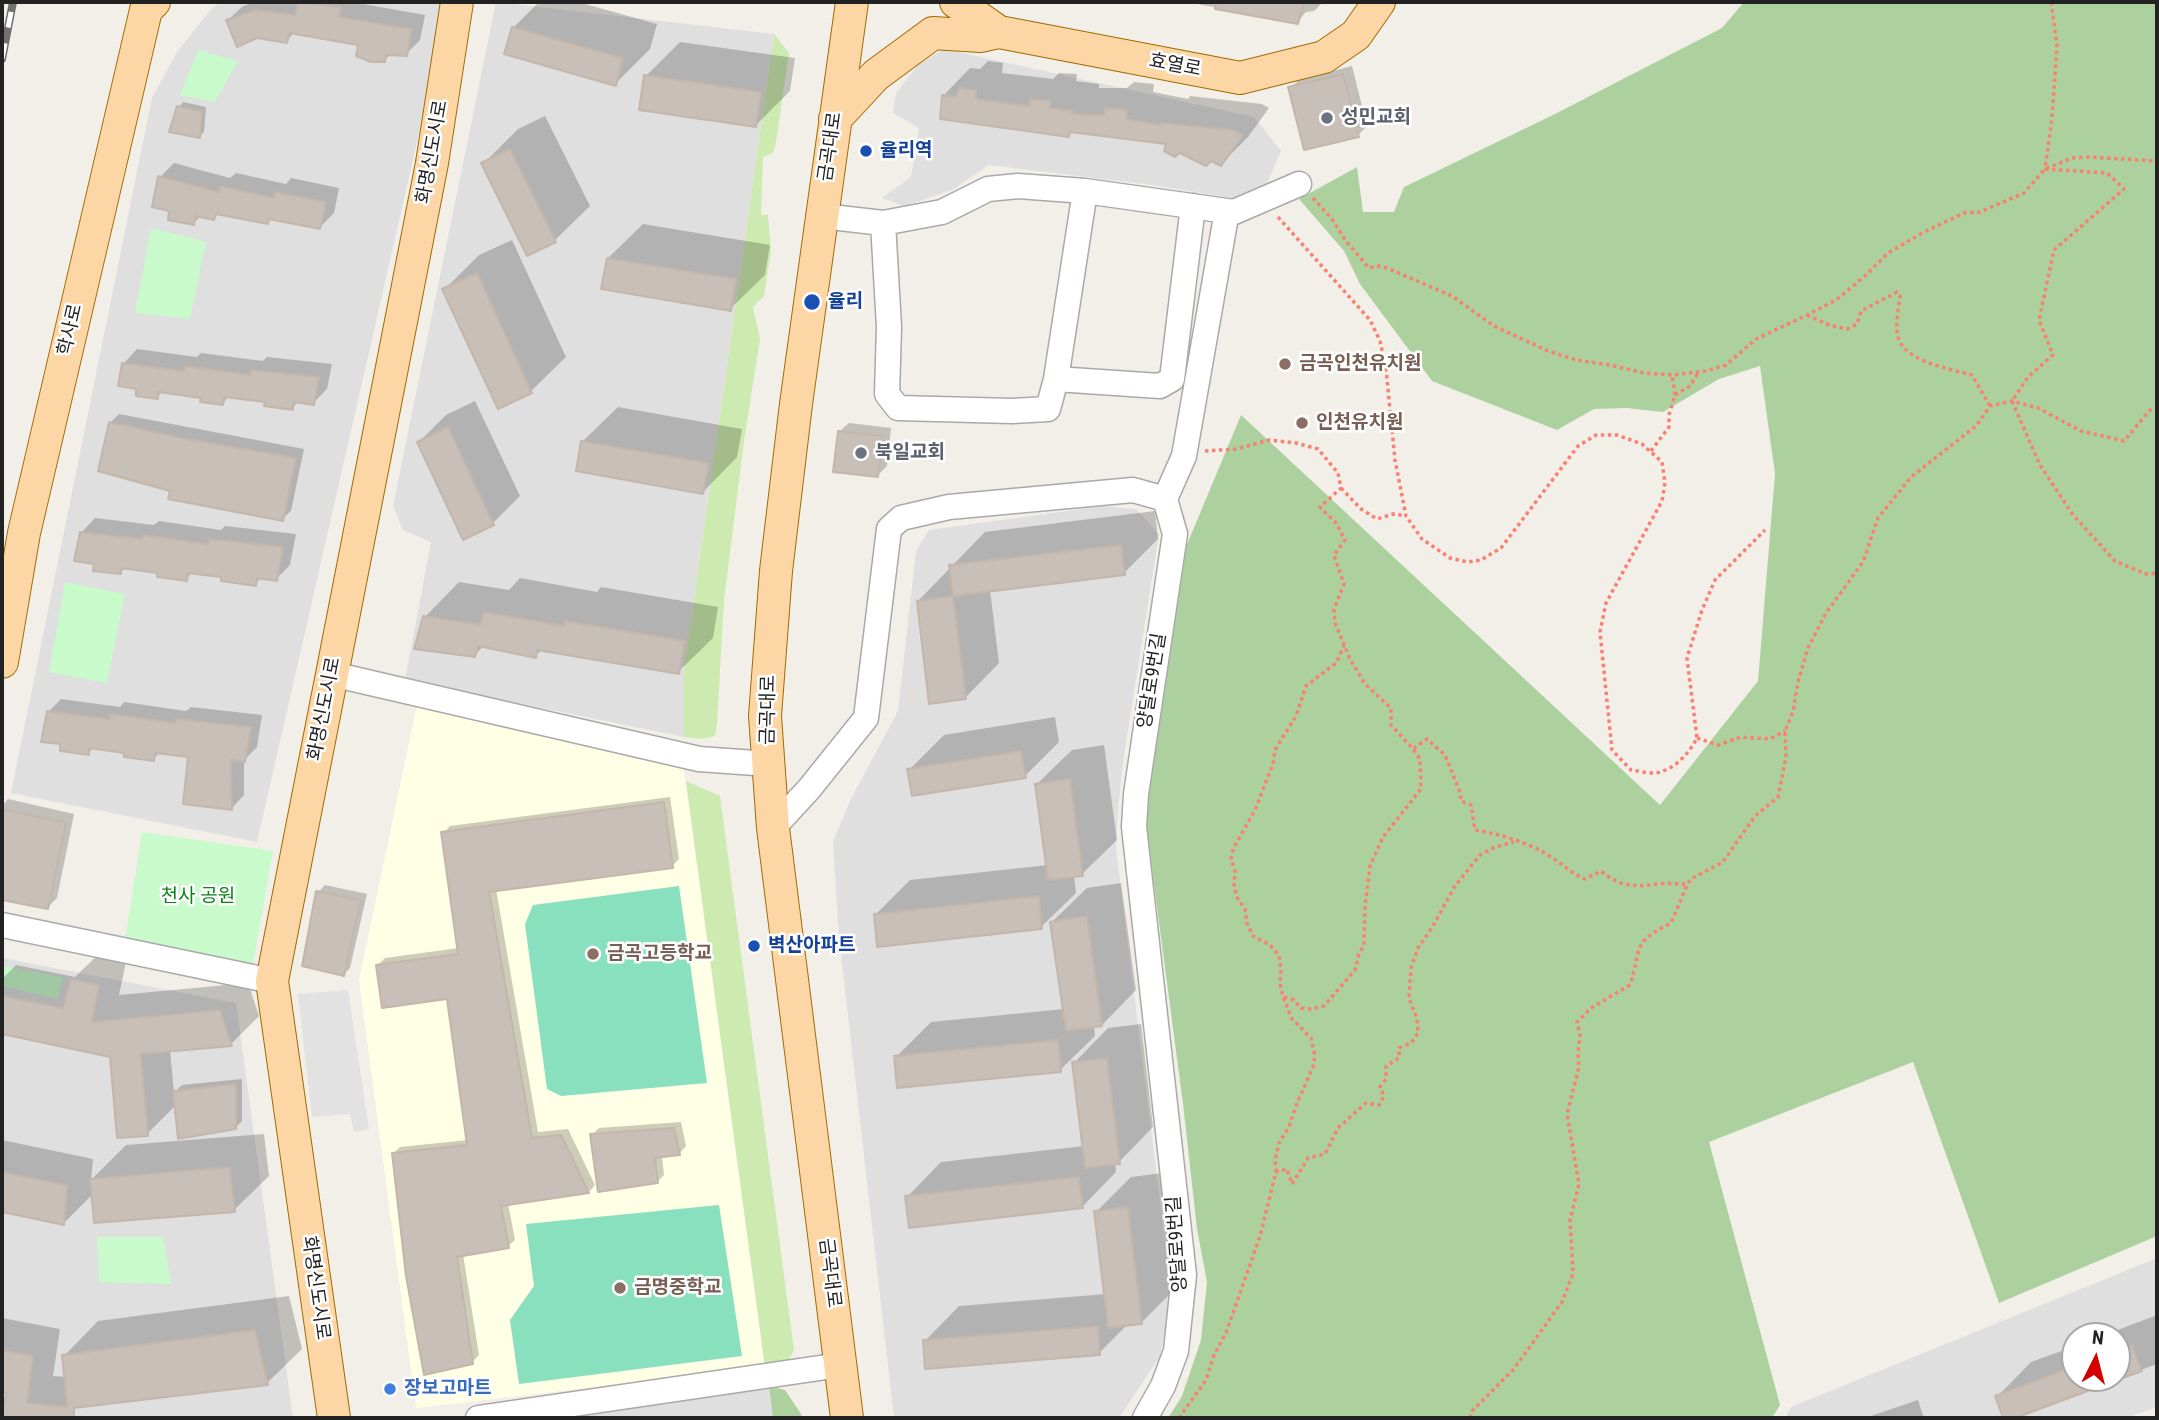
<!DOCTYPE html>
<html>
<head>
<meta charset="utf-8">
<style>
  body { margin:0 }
  #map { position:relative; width:2159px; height:1420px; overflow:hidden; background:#f2efe9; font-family:"Roboto Condensed",sans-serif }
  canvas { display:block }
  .frame { position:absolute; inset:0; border:4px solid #222; pointer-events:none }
  .north { position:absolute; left:2061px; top:1322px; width:70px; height:70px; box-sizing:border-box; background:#fff; border:2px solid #a7a7a7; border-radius:50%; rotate:6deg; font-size:19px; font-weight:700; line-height:28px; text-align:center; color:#222 }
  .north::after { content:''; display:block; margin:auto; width:24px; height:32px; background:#d40000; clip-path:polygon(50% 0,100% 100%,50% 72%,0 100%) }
</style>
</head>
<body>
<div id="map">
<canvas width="2159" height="1420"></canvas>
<div class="frame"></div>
<div class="north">N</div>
</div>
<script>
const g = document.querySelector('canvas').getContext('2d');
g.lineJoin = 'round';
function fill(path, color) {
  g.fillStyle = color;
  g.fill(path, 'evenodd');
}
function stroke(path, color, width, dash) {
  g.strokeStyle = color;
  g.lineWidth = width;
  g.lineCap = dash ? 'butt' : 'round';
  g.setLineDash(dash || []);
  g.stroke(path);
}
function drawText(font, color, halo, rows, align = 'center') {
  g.font = font + ' "Roboto Condensed","Noto Sans KR",sans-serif';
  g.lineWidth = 5;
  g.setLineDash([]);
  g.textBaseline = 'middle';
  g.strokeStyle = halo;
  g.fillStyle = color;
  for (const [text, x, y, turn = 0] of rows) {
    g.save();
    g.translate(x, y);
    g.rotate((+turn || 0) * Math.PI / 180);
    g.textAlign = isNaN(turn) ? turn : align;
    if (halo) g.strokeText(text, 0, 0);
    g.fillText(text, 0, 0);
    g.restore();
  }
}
fill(new Path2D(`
  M222 2H440L447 11 257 842 11 793 152 98 177 52 212 8Z
  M496 2 774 34 684 669V737L405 680 431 542 403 530 393 506Z
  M944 49 1254 117 1281 151 1266 186 1233 198 1152 185 989 165 954 189 905 206 882 198 911 177 919 128 893 113 896 93 918 65Z
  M1103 506 1136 509 1159 534 1123 762 1118 809 1116 849 1170 1281 1167 1319 1160 1356 1119 1418H894L839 937 833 841 851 799 898 711 916 551 929 530Z
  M2 958 236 1003 293 1418H2Z
  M2157 1258V1407L2126 1418H1785L1791 1407ZM2075 1336H2117V1378H2075Z
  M769 1386 773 1418H483Z`), '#e0dfdf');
fill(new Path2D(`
  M417 705 683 764 765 1367 416 1408 359 980Z`), '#ffffe5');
fill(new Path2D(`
  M774 34 789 53 776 142 773 153 763 157 761 215H768L771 251 764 296 753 307 760 339 744 441 724 600 717 724 715 736 702 739 684 737V669Z
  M686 781 720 796 794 1350 787 1363 765 1367Z`), '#cdebb0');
fill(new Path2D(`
  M1744 2H2157V1236L1999 1303 1913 1062 1709 1142 1780 1405 1772 1418H1168L1182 1396 1201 1340 1207 1282 1197 1229 1183 1104 1145 816 1183 554 1241 415 1660 805 1758 681 1775 474 1760 366 1719 379 1663 412 1627 408 1594 409 1557 430 1432 381 1360 284 1344 251 1299 199 1357 167 1363 212H1394L1404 187 1555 114 1722 28Z
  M769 1386 785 1390 801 1414 802 1418H773Z`), '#add19e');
fill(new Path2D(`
  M198 50 238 61 215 102 180 95Z
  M151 228 206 242 190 319 135 313Z
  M65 582 125 594 107 683 49 672Z
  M142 832 273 851 253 964 125 940Z
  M2 966 63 977 58 999 2 986Z
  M97 1237H163L171 1284 99 1282Z`), '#c8facc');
fill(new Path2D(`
  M679 886 707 1083 561 1096 547 1089 525 924 533 905Z
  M719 1205 742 1356 519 1384 510 1320 534 1286 526 1224Z`), '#88e0be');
fill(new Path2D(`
  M348 990 369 1129 354 1132 350 1114 312 1117 298 994Z`), '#e2e2e2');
fill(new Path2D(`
  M256 2H352L425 15 420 40 406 54 391 53 384 61 360 44 295 32 286 41 228 20 243 6Z
  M539 2H578L657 24 650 49 615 84 513 28Z
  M1186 2H1336H1323L1314 11 1306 12 1297 22Z
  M680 42 795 58 790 91 756 125 646 76Z
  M988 61 1003 63 1002 73 1053 79 1059 73 1077 74 1076 81 1099 84V88H1127L1134 82 1154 84 1153 92 1188 99 1190 96 1262 104 1269 108 1248 137 1221 164 1168 143 1074 130 1068 136 943 96 970 68 980 69Z
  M1352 66 1367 126 1358 135 1290 88 1300 79Z
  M183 102 206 107 204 132 200 136 179 107Z
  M545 116 590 206 555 240 483 164 518 129Z
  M174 163 230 178 236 173 286 184 291 178 339 188 334 213 320 227 271 218 267 222 219 213 214 218 201 215 194 223 171 210 160 177Z
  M643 224 770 245 765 275 730 309 608 258Z
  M512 240 566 357 531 391 499 406 445 289 479 255Z
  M137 349 197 357 201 353 263 361 267 357 332 364 327 389 313 403 299 401 292 408 267 401 229 396 223 403 203 396 163 391 157 397 138 388 123 364Z
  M475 401 520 496 493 523 464 537 419 442 446 415Z
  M618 407 742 429 737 457 703 492 583 441Z
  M119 414 304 449 291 511 282 519 172 489 110 423Z
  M849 423 891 428 887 466 878 475 839 432Z
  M1155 511 1158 539 1124 573 990 590 999 663 965 698 918 601 985 532Z
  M95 518 154 525 159 521 221 530 225 526 296 534 290 565 276 579 262 577 255 584 223 576 193 572 186 579 159 571 126 567 120 573 95 563 81 533Z
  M520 578 597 592 601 587 718 607 713 638 678 672 543 649 535 656 484 646 474 655 425 617 459 582 509 590Z
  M61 699 120 707 124 702 186 711 191 707 262 715 257 747 244 760V795L232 808 190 756 160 752 153 759 126 751 94 747 88 753 62 743 48 712Z
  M1055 717 1059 742 1025 776 909 770 944 735Z
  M1104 745 1117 840 1082 874 1074 875 1076 893 1041 927 875 915 910 880 1048 865 1037 784 1072 750Z
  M670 797 679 859 672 866 496 889 538 1132 568 1129 595 1185 589 1192 508 1203 515 1240 508 1246 463 1254 479 1355 472 1362 393 1154 400 1147 468 1140 449 997 378 965 385 958 459 948 443 833 450 826Z
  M8 799 74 814 57 898 48 907 2 898V806Z
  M1121 883 1136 990 1102 1025 1094 1026 1095 1036 1060 1070 896 1057 931 1022 1064 1009 1052 922 1087 888Z
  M325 885 367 894 350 968 344 974 318 892Z
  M101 952 127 957 119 995 248 983 259 1016 231 1044 170 1050 174 1093 182 1085 242 1079V1121L235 1128 176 1105 147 1134 112 1056 2 1032V979L16 965 75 977Z
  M1141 1024 1153 1127 1119 1162H1115L1116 1172 1082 1207 907 1197 941 1162 1084 1146 1074 1063 1108 1028Z
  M681 1122 686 1146 680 1153 662 1156 664 1175 657 1182 592 1135 599 1128Z
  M264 1134 269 1176 234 1210 93 1194 64 1223 2 1210V1140L93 1159 91 1180 126 1145Z
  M1162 1173 1176 1288 1141 1323 1128 1324 1099 1353 925 1341 959 1306 1106 1294 1096 1212 1131 1177Z
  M289 1296 302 1349 267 1383 74 1407 71 1418H3L8 1391 2 1390V1318L60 1329 53 1376 66 1377 64 1356 98 1321Z
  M2157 1315V1364L2010 1418H2005L1997 1397 2031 1362 2075 1346V1378H2117V1336H2102Z
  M1918 1400 1924 1418H1865Z`), '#0003');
const building = new Path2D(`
  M298 2 341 7 339 17 412 29 407 56 386 55 385 62H371L356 56 358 45 289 33 287 43 257 38 237 47 226 20 256 10 295 15Z
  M1216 2H1304L1298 24 1215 9Z
  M512 27 623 58 616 86 504 54Z
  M1343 74 1359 137 1304 150 1288 87Z
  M644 75 761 92 756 127 639 110Z
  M959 88 976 90V99L1030 106V99L1050 101V108L1073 111 1072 114 1104 115 1105 108 1127 110 1126 119 1161 125V123L1234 130 1243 135 1221 166 1211 161 1206 166 1180 153 1175 157 1164 151 1166 144 1070 132 1069 137 940 119 942 95 956 97Z
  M177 106 202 111 200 138 169 132Z
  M510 149 556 242 527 256 481 163Z
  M158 176 219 192 220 186 274 198 275 192 326 202 320 229 269 219 268 224 216 214 214 220 195 216 194 225 168 220 169 211 152 207Z
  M607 258 736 279 731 311 601 289Z
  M477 273 532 393 498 409 442 289Z
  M122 363 184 371 185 366 250 375 251 370 319 377 314 405 293 402V410L264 406 265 402 224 397 223 405 200 402 201 398 158 392V399L136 396V389L118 386Z
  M109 422 181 438 296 458 283 521 168 499 170 491 98 471Z
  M448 427 494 525 463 540 417 442Z
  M838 431 883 436 878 477 833 472Z
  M581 441 709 463 703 494 576 471Z
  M80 532 142 539 143 535 208 544 209 539 283 547 277 581 257 578 256 586 221 581V577L188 573 187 581 157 577V573L121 568V574L93 571 94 564 74 561Z
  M1121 545 1125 575 953 596 949 565Z
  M953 596 966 699 929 704 917 601Z
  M484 612 564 626 565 621 685 641 679 674 537 650 536 658 478 646 475 657 414 649 423 616 480 625Z
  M47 711 109 719 110 714 175 723 176 719 251 727 245 762 231 760 232 810 183 804 188 757 155 753 154 761 124 757V753L89 748V755L60 751V744L41 742Z
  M1021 751 1026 778 912 796 907 769Z
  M1070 779 1083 876 1048 880 1035 784Z
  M664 802 673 868 489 892 532 1138 561 1135 589 1193 501 1206 509 1248 457 1257 473 1364 424 1375 406 1276 392 1153 467 1145 447 999 382 1008 376 965 458 954 441 832Z
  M2 809 66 823 48 909 2 900Z
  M316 891 361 900 344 976 302 966Z
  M1039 896 1042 929 877 947 874 914Z
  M1087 916 1102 1026 1066 1031 1050 922Z
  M71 979 99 985 92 1022 220 1010 232 1046 141 1054 148 1136 117 1138 110 1057 2 1034V996L63 1008Z
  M1058 1040 1061 1072 897 1088 894 1056Z
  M1107 1058 1120 1164 1085 1168 1072 1062Z
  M236 1084V1129L178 1139 173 1091Z
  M674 1128 680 1155 655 1158 658 1183 598 1192 590 1134Z
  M230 1167 235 1212 94 1223 90 1179Z
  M2 1172 67 1185 64 1225 2 1212Z
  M1079 1177 1083 1208 909 1228 905 1196Z
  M1128 1207 1142 1324 1108 1328 1094 1211Z
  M1098 1326 1100 1355 925 1369 923 1340Z
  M255 1330 268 1385 74 1408V1418H2L6 1393 2 1392V1350L33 1356 27 1403 67 1407 62 1355Z
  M2132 1345 2142 1371 2015 1418H2003L1995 1396 2075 1366V1378H2117V1351Z`);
fill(building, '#c7bfb8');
stroke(building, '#c4b6ab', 2);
const minor = new Path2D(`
  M822 216 883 223 942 212 988 189 1018 186 1085 191 1234 212 1299 184
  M883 223 889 327 887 394 898 408 1012 411 1048 409 1056 379 1085 191
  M1056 379 1160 386 1172 379 1193 206
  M1165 499 1184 456 1227 211
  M332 674 699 759 769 764
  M773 828 809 789 866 718 889 529 901 518 949 507 1133 490 1165 499 1175 534 1136 794 1134 827 1184 1275 1176 1351 1163 1386 1145 1418
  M2 925 272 981
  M478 1418 840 1365`);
const major = new Path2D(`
  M956 2 999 32 1240 78 1324 57 1356 35 1379 2
  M835 119 876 75 933 33 981 36 999 32
  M2 662 24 533 146 10 154 2
  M334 1418 272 981 432 163 457 2
  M847 1418 773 828 765 716 776 571 796 404 852 2`);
stroke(minor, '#a9a9a9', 27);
stroke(major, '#a06b00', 34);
stroke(new Path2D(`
  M2051 2 2057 45 2052 118 2045 169 2107 173 2124 189 2054 250 2039 320 2053 355 2028 377 2012 401 2040 465 2073 515 2115 561 2146 574 2157 573
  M1313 198 1332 219 1346 241 1369 268 1379 266 1387 268 1452 296 1494 326 1548 351 1576 360 1610 365 1644 373 1672 375 1706 371 1726 365 1756 339 1807 315 1836 300 1865 276 1888 253 1922 233 1964 213 1980 212 2024 193 2045 169 2072 158 2088 157 2157 161
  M1278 217 1370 320 1380 341 1386 369 1395 460 1406 516 1422 539 1450 558 1468 562 1481 560 1501 548 1578 446 1596 435H1617L1642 444 1662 462 1665 483 1662 501 1606 603 1600 632 1612 750 1631 770C1640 771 1652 775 1660 772 1677 767 1689 753 1697 738L1687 658 1702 610 1715 580 1765 530
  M1807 315 1829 325 1847 329 1857 324 1861 311 1897 292 1900 296C1899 307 1896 319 1897 330 1897 361 1948 368 1972 375L1990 406
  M1675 395 1690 386 1698 373
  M1205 451 1236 449 1269 440 1296 443 1318 449 1338 473 1341 488 1320 507 1336 523 1345 540 1334 555 1344 584 1334 609 1335 623 1350 659 1365 684 1391 708V725L1413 749 1427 739 1445 755 1460 792 1461 801 1471 805 1475 830C1500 834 1527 842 1548 855 1561 863 1571 873 1585 879L1601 871C1633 898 1653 878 1687 885
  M1651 451 1669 427V415L1675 395 1672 375
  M1341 488 1361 509 1377 519 1393 514 1406 516
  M1697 738 1718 745 1741 737 1770 739 1785 731
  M1284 997 1294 1000 1301 1008 1311 1009 1324 1006 1355 970 1359 954 1364 945 1365 906 1370 866 1383 837 1421 789 1420 759 1413 749
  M1276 1172 1275 1160 1279 1143 1289 1127 1297 1103 1313 1067 1315 1056 1311 1038 1292 1019 1283 997 1280 984 1281 970 1279 956 1270 945 1253 936 1247 923 1245 909 1238 899 1234 887 1235 871 1231 859 1233 849 1255 810 1273 764 1275 750 1296 716 1306 686 1336 663 1344 646
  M1179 1418 1206 1380 1214 1355 1226 1333 1260 1236 1276 1172 1287 1169 1292 1184 1308 1158 1325 1154 1338 1128 1366 1103 1379 1105 1384 1096 1380 1087 1386 1079V1066L1399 1058V1048L1411 1043 1418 1033 1417 1019 1409 998 1411 968 1418 948 1433 926 1455 886 1480 855 1495 847 1514 842
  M1470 1418 1472 1411 1513 1370 1562 1302 1573 1273 1570 1220 1579 1184 1567 1114 1579 1067 1578 1055 1580 1035 1577 1022 1591 1008 1630 985C1642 947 1631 943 1671 923L1687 885 1691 879 1723 862 1755 816 1778 797 1786 757 1785 731 1793 712 1798 682 1808 648 1826 613 1863 562 1878 518 1911 477 1976 426 1990 406 2012 401 2038 408 2081 431 2124 441 2150 410 2157 409`), '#fa8072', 3.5, [3.5, 3.5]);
stroke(minor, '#fff', 24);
stroke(major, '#fcd6a4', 32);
const rail = new Path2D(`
  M2 59 13 2`);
stroke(rail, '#707070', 8);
stroke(rail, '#fff', 5, [16]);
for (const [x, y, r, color] of [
  [1327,118,7,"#6b7280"],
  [866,151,7,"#1a4fb4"],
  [812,302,9,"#1a4fb4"],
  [1285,364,7,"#8d6e63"],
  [1302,423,7,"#8d6e63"],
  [861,453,7,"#6b7280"],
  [754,946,7,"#1a4fb4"],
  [593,954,7,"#8d6e63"],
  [620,1288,7,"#8d6e63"],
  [390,1389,7,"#3f7fe0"]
]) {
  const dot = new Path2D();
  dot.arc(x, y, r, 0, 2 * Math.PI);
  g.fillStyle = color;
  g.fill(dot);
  stroke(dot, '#fff', 2.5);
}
drawText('19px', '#222', '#fff', [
  ["효열로",1175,66,11],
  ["금곡대로",831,147,-82],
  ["화명신도시로",433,152,-80],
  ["학사로",71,330,-77],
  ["양달로9번길",1153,681,-81],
  ["화명신도시로",325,709,-79],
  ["금곡대로",769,710,-89],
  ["양달로9번길",1178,1244,-94],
  ["금곡대로",829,1273,83],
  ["화명신도시로",315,1288,82]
]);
drawText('bold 19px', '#5b616d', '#fff', [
  ["성민교회",1341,118],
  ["북일교회",875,453]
], 'left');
drawText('bold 19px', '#164399', '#fff', [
  ["율리역",880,151],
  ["율리",828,302],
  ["벽산아파트",768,946]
], 'left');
drawText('bold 19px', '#785e54', '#fff', [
  ["금곡인천유치원",1299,364],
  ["인천유치원",1316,423],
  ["금곡고등학교",607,954],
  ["금명중학교",634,1288]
], 'left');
drawText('19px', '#0c8416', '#fff', [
  ["천사 공원",198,897]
]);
drawText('bold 19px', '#366cbe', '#fff', [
  ["장보고마트",404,1389]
], 'left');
</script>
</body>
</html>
